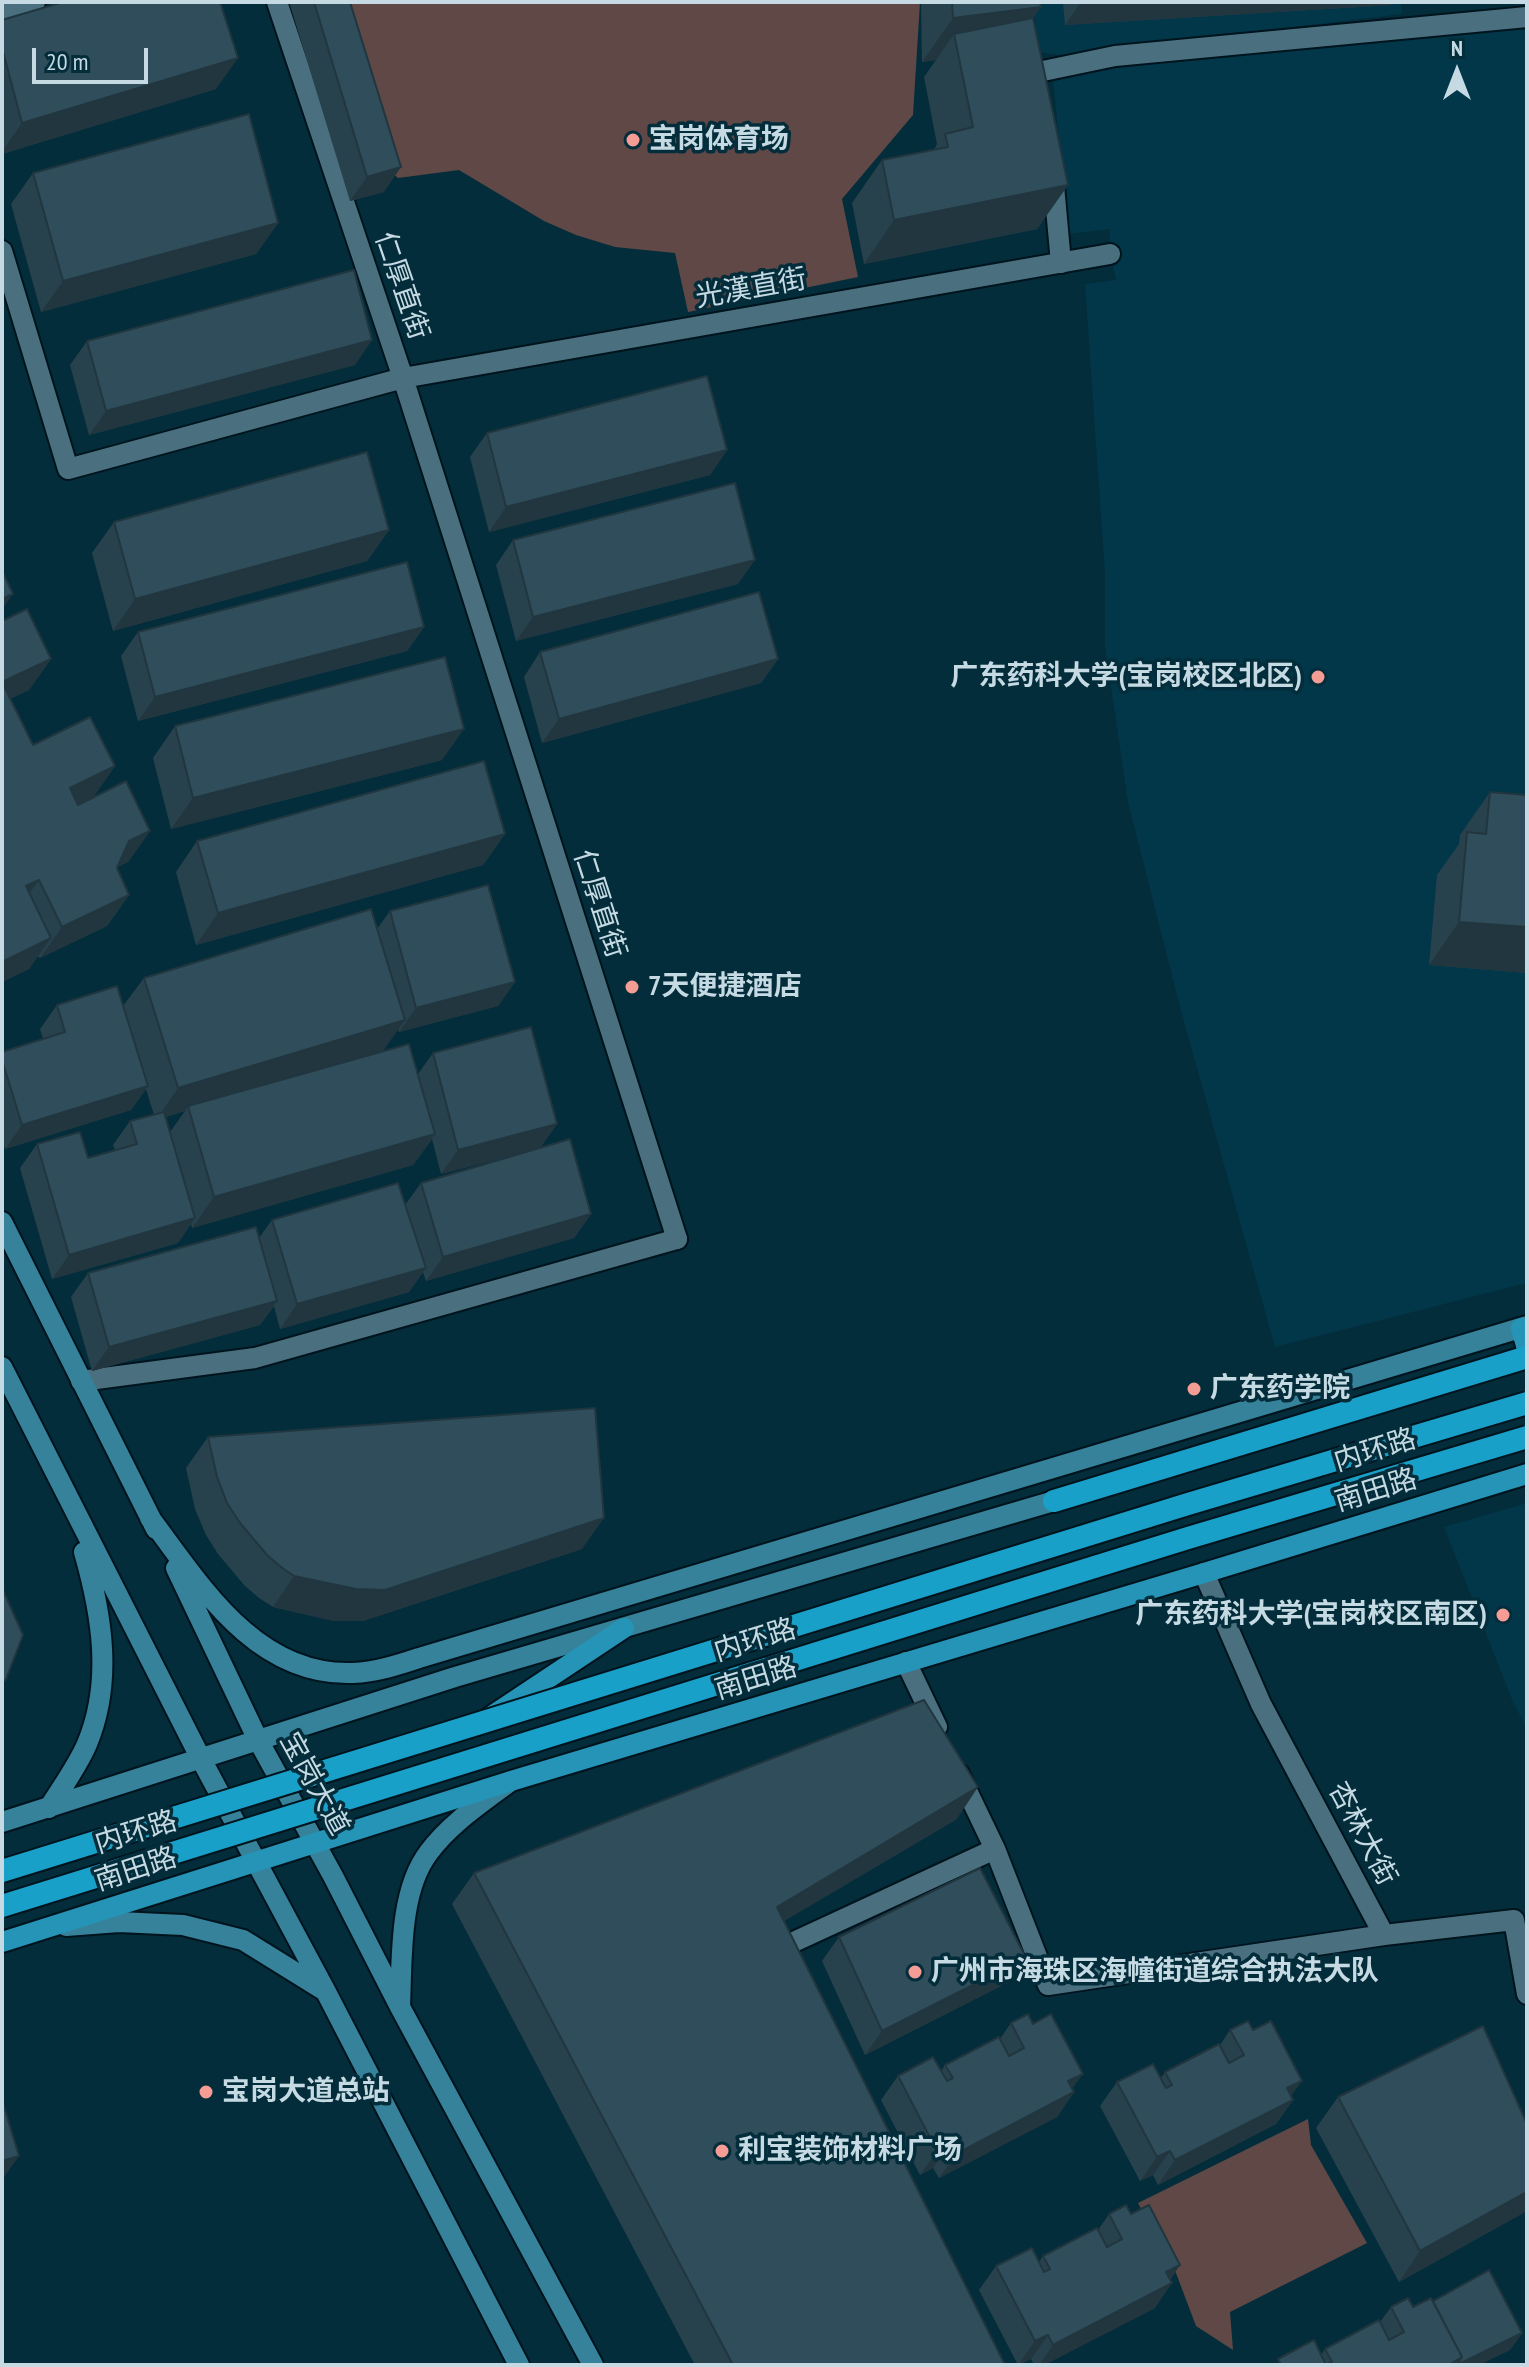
<!DOCTYPE html>
<html>
<head>
<meta charset="utf-8">
<style>
  body { margin:0 }
  #map { position:relative; width:1529px; height:2367px; overflow:hidden; background:#042d3b; font-family:"PT Sans Narrow",sans-serif }
  canvas { display:block }
  .frame { position:absolute; inset:0; border:4px solid #c5dae3; pointer-events:none }
  .north { position:absolute; left:1417px; top:32px; width:80px; height:80px; -webkit-text-stroke:6px #042d3b; paint-order:stroke; rotate:0deg; font-size:22px; font-weight:700; line-height:32px; text-align:center; color:#c5dae3 }
  .north::after { content:''; display:block; margin:auto; width:28px; height:36px; background:#c5dae3; clip-path:polygon(50% 0,100% 100%,50% 72%,0 100%) }
  .scale { position:absolute; left:32px; top:48px; width:116px; height:36px; box-sizing:border-box; border:4px solid #c5dae3; border-top:0; padding-left:10px; font-size:24px; line-height:28px; white-space:nowrap; color:#c5dae3; -webkit-text-stroke:6px #042d3b; paint-order:stroke }
</style>
</head>
<body>
<div id="map">
<canvas width="1529" height="2367"></canvas>
<div class="frame"></div>
<div class="north">N</div>
<div class="scale">20 m</div>
</div>
<script>
const g = document.querySelector('canvas').getContext('2d');
g.lineJoin = 'round';
function fill(path, color) {
  g.fillStyle = color;
  g.fill(path, 'evenodd');
}
function stroke(path, color, width, dash) {
  g.strokeStyle = color;
  g.lineWidth = width;
  g.lineCap = dash ? 'butt' : 'round';
  g.setLineDash(dash || []);
  g.stroke(path);
}
function drawText(font, color, halo, rows, align = 'center') {
  g.font = font + ' "PT Sans Narrow","Noto Sans SC",sans-serif';
  g.lineWidth = 7;
  g.setLineDash([]);
  g.textBaseline = 'middle';
  g.strokeStyle = halo;
  g.fillStyle = color;
  for (const [text, x, y, turn = 0] of rows) {
    g.save();
    g.translate(x, y);
    g.rotate((+turn || 0) * Math.PI / 180);
    g.textAlign = isNaN(turn) ? turn : align;
    if (halo) g.strokeText(text, 0, 0);
    g.fillText(text, 0, 0);
    g.restore();
  }
}
fill(new Path2D(`
  M1034 2H1401L1402 14 1059 55 1037 52Z
  M1527 21V1283L1275 1347 1181 1011 1128 802 1105 646V574L1085 284 1116 280 1110 254V229L1068 234 1053 78 1116 68Z
  M1527 1503V1728L1513 1702 1444 1527Z`), '#013749');
fill(new Path2D(`
  M333 2H920L913 115 842 199 858 277 688 312 675 253 615 247 576 235 544 221 459 170 398 178 382 164Z
  M1308 2119 1311 2145 1367 2243 1230 2312 1233 2350 1196 2326 1176 2273 1138 2203Z`), '#604846');
const service = new Path2D(`
  M1043 71 1115 56 1527 17
  M1053 175 1061 263
  M81 1381 255 1358 677 1239`);
const minor = new Path2D(`
  M277 2 403 378 677 1239
  M2 12 35 2
  M2 251 68 469 403 378 1110 254
  M1204 1573 1261 1704 1384 1935 1514 1920 1527 1994
  M906 1662 937 1727
  M959 1774 995 1849 1048 1985 1384 1935
  M791 1961 785 1946 995 1849`);
const secondary = new Path2D(`
  M2 1222 156 1529
  M2 1367 201 1759 325 1990 519 2365
  M150 1518C201 1586 256 1677 353 1673 376 1672 398 1665 419 1658L1527 1326
  M176 1568 258 1740 333 1876 400 2007 593 2365
  M49 1808C62 1787 77 1767 87 1744 113 1682 102 1615 84 1552
  M2 1822 455 1677 1054 1501
  M66 1926 119 1922 183 1925 243 1940 322 1989
  M400 2007C402 1959 399 1891 429 1852 450 1824 480 1804 508 1783`);
const primary = new Path2D(`
  M1521 1328 1527 1349
  M490 1717 624 1628
  M2 1942 511 1781 1204 1573 1527 1474`);
const trunk = new Path2D(`
  M1054 1501 1527 1357`);
stroke(service, '#00141e', 24);
stroke(minor, '#00141e', 24);
stroke(secondary, '#00141e', 24);
stroke(primary, '#00141e', 24);
stroke(trunk, '#00141e', 26);
stroke(service, '#4a7080', 20);
stroke(minor, '#4a7080', 20);
stroke(secondary, '#37829b', 20);
stroke(primary, '#2594b7', 20);
stroke(trunk, '#18a0c9', 22);
const trunkBridge = new Path2D(`
  M2 1871 1188 1504 1527 1403
  M2 1906 1188 1538 1527 1437`);
stroke(trunkBridge, '#00141e', 26, []);
stroke(trunkBridge, '#18a0c9', 22);
fill(new Path2D(`
  M289 2H350L384 192 350 201Z
  M921 2H1040L1041 7 1033 18 1068 185 1037 229 864 264 852 203 882 160 934 150 937 144 924 77 936 60 922 62Z
  M1063 2H1394L1392 5 1065 25Z
  M2 20 216 89 2 154Z
  M33 173 278 223 256 254 41 312 11 204Z
  M87 341 355 365 89 435 70 365Z
  M487 433 727 450 710 475 489 532 470 457Z
  M114 522 389 530 367 561 113 631 92 553Z
  M513 540 738 584 516 641 496 565Z
  M2 621 51 659 29 690 10 699 33 745 115 766 93 797 150 831 128 862 117 867 129 895 107 926 40 958 38 956 29 969 2 982Z
  M424 627 407 651 138 721 121 656 138 632Z
  M540 652 778 659 761 683 542 743 524 677Z
  M175 726 442 760 171 829 153 758Z
  M1490 792 1527 973 1429 965 1437 875 1459 844 1460 835Z
  M505 834 483 865 196 945 176 872 197 841Z
  M390 911 515 982 498 1006 399 1032 398 1029 383 1051 418 1074 433 1053 557 1124 540 1148 591 1214 574 1238 426 1281 423 1272 409 1292 280 1329 274 1306 260 1325 92 1371 71 1297 88 1273 259 1238 272 1220 405 1205 421 1183 538 1149 441 1174 432 1139 413 1165 192 1228 191 1224 178 1243 52 1279 20 1168 37 1144 88 1158 115 1150 113 1145 130 1121 154 1115 146 1089 131 1110 5 1149 2 1138V1052L43 1039 40 1029 57 1005 123 1006 144 978 377 929ZM185 1111 170 1132 166 1117Z
  M208 1437 582 1549 363 1621H334L273 1607 259 1598 245 1586 218 1554 206 1535 195 1509 186 1468Z
  M957 1819 784 1921 1005 2365H695L452 1904 474 1873Z
  M839 1937 1009 1982 865 2055 822 1961Z
  M1011 2023 1033 2024 1074 2092 1057 2117 939 2178 933 2168 920 2175 881 2100 898 2076 941 2071 945 2065 1000 2039Z
  M1230 2030 1291 2096 1293 2100 1276 2124 1158 2185 1153 2175 1140 2181 1100 2106 1117 2082 1161 2078 1165 2072 1220 2045Z
  M1338 2097 1527 2124V2211L1399 2282 1316 2128Z
  M1109 2214H1131L1180 2265 1170 2280 1155 2308 1044 2365H1034L1031 2359 1018 2365 979 2290 996 2266 1039 2262 1043 2256 1098 2230Z
  M1433 2301 1522 2333 1510 2350 1479 2365H1281L1321 2355 1325 2349 1380 2322 1391 2307H1413Z`), '#28424d');
fill(new Path2D(`
  M1081 2H1394L1392 5 1065 25Z
  M1041 7 1010 51 954 34 936 60 922 62 953 18Z
  M238 58 216 89 2 154V151L22 123Z
  M401 167 384 192 350 201 367 177Z
  M1068 185 1037 229 864 264 894 220Z
  M278 223 256 254 41 312 63 281Z
  M372 340 355 365 89 435 106 411Z
  M727 450 710 475 489 532 506 507Z
  M389 530 367 561 113 631 135 599Z
  M755 560 738 584 516 641 533 617Z
  M13 594 2 609V599Z
  M424 627 407 651 138 721 155 697Z
  M51 659 29 690 2 703V682Z
  M778 659 761 683 542 743 559 719Z
  M464 729 442 760 171 829 193 798Z
  M115 766 93 798 48 819 70 788Z
  M150 831 128 862 107 872 129 841Z
  M505 834 483 865 196 945 218 913Z
  M39 880 17 911 26 886Z
  M129 895 107 926 40 958 62 927Z
  M1459 922 1527 927V973L1429 965Z
  M51 938 29 969 2 982V962Z
  M515 982 498 1006 399 1032 416 1008Z
  M405 1020 383 1051 188 1106 185 1111 156 1120 178 1088Z
  M148 1086 131 1110 5 1149 22 1125Z
  M557 1124 540 1148 441 1174 458 1150Z
  M435 1134 413 1165 192 1228 214 1197Z
  M591 1214 574 1238 426 1281 443 1257Z
  M195 1218 178 1243 52 1279 69 1255Z
  M426 1268 409 1292 280 1329 297 1304Z
  M277 1301 260 1325 92 1371 109 1347Z
  M604 1518 582 1549 363 1621H334L273 1607 294 1576Z
  M978 1787 957 1819 755 1938 777 1907Z
  M1026 1958 1009 1982 865 2055 882 2031Z
  M1083 2074 1067 2096 1074 2092 1057 2117 939 2178 956 2154 1068 2081Z
  M1302 2081 1286 2103 1293 2100 1276 2124 1158 2185 1175 2160 1287 2088Z
  M950 2144 933 2168 920 2175 937 2151Z
  M1170 2151 1153 2175 1140 2181 1157 2157Z
  M19 2156 2 2180V2161Z
  M1527 2192V2211L1399 2282 1420 2251Z
  M1180 2265 1164 2287 1172 2283 1155 2308 1044 2365H1039L1053 2345 1166 2272Z
  M1522 2333 1510 2350 1479 2365H1448L1462 2357Z
  M1048 2335 1031 2359 1018 2365 1035 2341Z`), '#21363f');
const building = new Path2D(`
  M63 2H220L238 58 22 123 2 48V20Z
  M314 2H350L401 167 367 177Z
  M952 2H1040L1041 7 953 18Z
  M1033 18 1068 185 894 220 882 160 948 147 945 134 973 127 954 34Z
  M249 114 278 223 63 281 33 173Z
  M354 270 372 340 106 411 87 341Z
  M707 376 727 450 506 507 487 433Z
  M367 452 389 530 135 599 114 522Z
  M735 483 755 560 533 617 513 540Z
  M407 562 424 627 155 697 138 632Z
  M2 571 13 594 2 599Z
  M759 592 778 659 559 719 540 652Z
  M27 609 51 659 2 682 33 745 90 717 115 766 70 788 78 805 126 781 150 831 129 841 117 868 129 895 62 927 39 880 26 886 51 938 2 962V621Z
  M445 657 464 729 193 798 175 726Z
  M484 761 505 834 218 913 197 841Z
  M1490 792 1527 795V927L1459 922 1467 832 1486 834Z
  M488 885 515 982 416 1008 390 911Z
  M371 909 405 1020 178 1088 144 978Z
  M117 986 148 1086 22 1125 2 1060V1052L65 1032 57 1005Z
  M531 1027 557 1124 458 1150 433 1053Z
  M409 1044 435 1134 214 1197 188 1106Z
  M164 1112 195 1218 69 1255 37 1144 80 1132 88 1158 137 1144 130 1121Z
  M570 1139 591 1214 443 1257 421 1183Z
  M398 1183 426 1268 297 1304 272 1220Z
  M256 1227 277 1301 109 1347 88 1273Z
  M595 1408 604 1518 385 1590 356 1589 294 1576 281 1567 267 1555 240 1523 227 1503 217 1477 208 1437Z
  M2 1588 23 1635 6 1679 2 1683Z
  M924 1700 978 1787 777 1907 1005 2365H733L474 1873Z
  M980 1868 1026 1958 882 2031 839 1937Z
  M1028 2014 1033 2024 1051 2014 1083 2074 1068 2081 1074 2092 956 2154 950 2144 937 2151 898 2076 933 2057 947 2081 953 2078 945 2065 999 2037 1009 2056 1024 2048 1011 2023Z
  M1248 2021 1253 2030 1271 2021 1302 2081 1287 2088 1293 2100 1175 2160 1170 2151 1157 2157 1117 2082 1153 2064 1166 2088 1172 2085 1165 2072 1219 2044 1229 2063 1244 2055 1230 2030Z
  M1483 2026 1527 2124V2192L1420 2251 1338 2097Z
  M2 2100 19 2156 2 2161Z
  M1126 2205 1131 2214 1149 2205 1180 2265 1166 2272 1172 2283 1053 2345 1048 2335 1035 2341 996 2266 1032 2248 1044 2272 1050 2269 1043 2256 1097 2228 1107 2247 1122 2239 1109 2214Z
  M1489 2270 1522 2333 1457 2365 1462 2357 1433 2301Z
  M1408 2298 1413 2307 1431 2298 1462 2357 1448 2365H1281L1278 2359 1314 2340 1326 2365 1332 2362 1325 2349 1379 2320 1389 2340 1404 2332 1391 2307Z`);
fill(building, '#2f4d5a');
stroke(building, '#21363f', 2);
for (const [x, y, r, color] of [
  [633,140,8,"#f59c95"],
  [1318,677,8,"#f59c95"],
  [632,987,8,"#f59c95"],
  [1194,1389,8,"#f59c95"],
  [1503,1615,8,"#f59c95"],
  [915,1972,8,"#f59c95"],
  [206,2092,8,"#f59c95"],
  [722,2151,8,"#f59c95"]
]) {
  const dot = new Path2D();
  dot.arc(x, y, r, 0, 2 * Math.PI);
  g.fillStyle = color;
  g.fill(dot);
  stroke(dot, '#042d3b', 3);
}
drawText('bold 28px', '#c5dae3', '#042d3b', [
  ["宝岗体育场",649,140],
  ["广东药科大学(宝岗校区北区)",1302,677,"right"],
  ["7天便捷酒店",648,987],
  ["广东药学院",1210,1389],
  ["广东药科大学(宝岗校区南区)",1487,1615,"right"],
  ["广州市海珠区海幢街道综合执法大队",931,1972],
  ["宝岗大道总站",222,2092],
  ["利宝装饰材料广场",738,2151]
], 'left');
drawText('28px', '#c5dae3', '#042d3b', [
  ["仁厚直街",401,286,71],
  ["光漢直街",751,289,-10],
  ["仁厚直街",599,904,72],
  ["内环路",1375,1451,-17],
  ["南田路",1376,1491,-17],
  ["内环路",755,1641,-17],
  ["南田路",756,1679,-17],
  ["宝岗大道",314,1784,61],
  ["内环路",136,1833,-17],
  ["杏林大街",1362,1834,62],
  ["南田路",136,1870,-18]
]);
</script>
</body>
</html>
